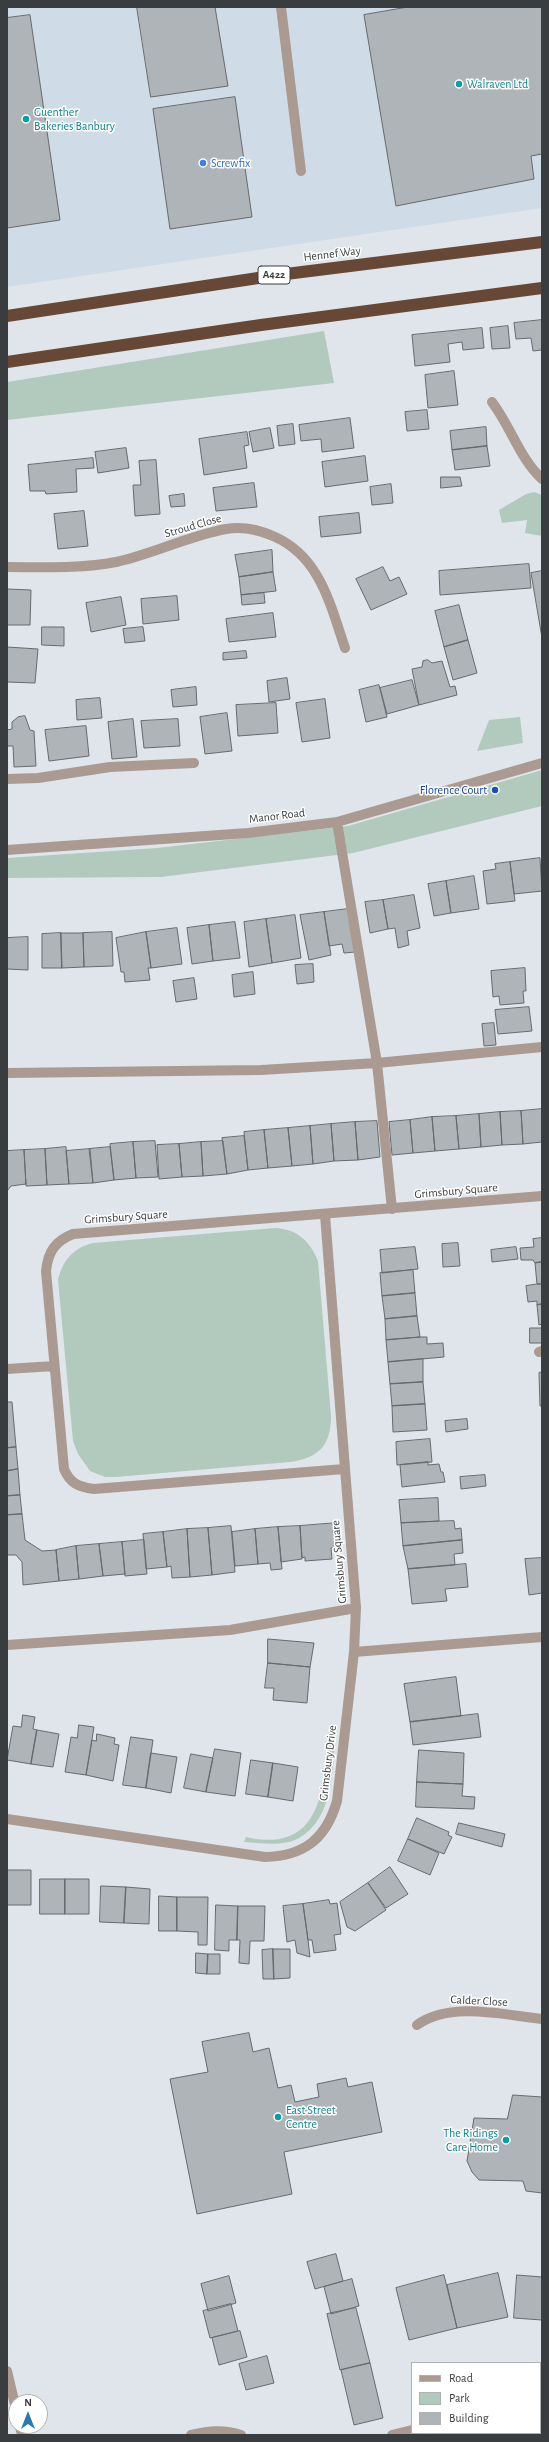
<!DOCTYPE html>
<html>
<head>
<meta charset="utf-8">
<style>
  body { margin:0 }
  #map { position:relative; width:549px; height:2442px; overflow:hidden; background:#e0e5eb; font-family:"Alegreya Sans",sans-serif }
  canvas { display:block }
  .frame { position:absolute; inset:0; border:8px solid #3a3d3f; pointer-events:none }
  .legend { position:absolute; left:411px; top:2362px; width:130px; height:72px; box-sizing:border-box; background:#fff; border:1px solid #b0b1b2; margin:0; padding:5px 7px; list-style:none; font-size:12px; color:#3a3d3f }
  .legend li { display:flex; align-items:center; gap:8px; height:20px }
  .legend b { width:20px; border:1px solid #b0b1b2 }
  .north { position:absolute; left:8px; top:2394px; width:40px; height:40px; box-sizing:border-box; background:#fff; border:1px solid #b0b1b2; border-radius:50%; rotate:0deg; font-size:11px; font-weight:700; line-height:16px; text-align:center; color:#3a3d3f }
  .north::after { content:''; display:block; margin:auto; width:14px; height:18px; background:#2c79ac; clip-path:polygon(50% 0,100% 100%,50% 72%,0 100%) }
</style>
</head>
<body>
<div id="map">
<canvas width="549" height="2442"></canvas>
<div class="frame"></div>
<ul class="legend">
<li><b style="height:5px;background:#ab9a92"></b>Road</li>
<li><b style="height:11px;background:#b2cabd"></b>Park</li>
<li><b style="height:11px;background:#afb4b9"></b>Building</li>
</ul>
<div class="north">N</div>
</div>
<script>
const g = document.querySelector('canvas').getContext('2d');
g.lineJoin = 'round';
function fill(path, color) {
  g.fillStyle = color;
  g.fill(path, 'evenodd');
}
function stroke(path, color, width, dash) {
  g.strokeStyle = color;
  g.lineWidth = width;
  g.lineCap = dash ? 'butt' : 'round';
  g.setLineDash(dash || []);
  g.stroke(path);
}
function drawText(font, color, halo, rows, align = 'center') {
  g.font = font + ' "Alegreya Sans",sans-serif';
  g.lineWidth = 3;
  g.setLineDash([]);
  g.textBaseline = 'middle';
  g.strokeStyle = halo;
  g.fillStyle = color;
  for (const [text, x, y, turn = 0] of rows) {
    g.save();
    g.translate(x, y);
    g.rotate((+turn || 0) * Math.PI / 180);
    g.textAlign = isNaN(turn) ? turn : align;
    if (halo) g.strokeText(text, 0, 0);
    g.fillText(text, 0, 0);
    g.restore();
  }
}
fill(new Path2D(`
  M7 7H542V208L7 287Z`), '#cfdbe6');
fill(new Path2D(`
  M324 331 334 383 7 420V382Z
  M534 492 542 495V536L525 533 527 520 502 523 499 510 526 494Z
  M520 717 523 743 477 751 489 720Z
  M542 770V806L353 853 161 877 7 878V858L157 848 348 826Z
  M275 1228C297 1229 310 1241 318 1261L331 1416C331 1445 319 1458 290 1462L116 1477H105L90 1471 78 1454 73 1441 58 1280C63 1260 73 1248 93 1243Z
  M329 1730H336C332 1765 335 1818 299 1838 284 1847 260 1843 244 1842L246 1837C324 1855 324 1784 329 1730Z`), '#b2cabd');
const building = new Path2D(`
  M137 7H215L228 86 151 97Z
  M408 7H542V154L531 156 534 179 396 206 364 15Z
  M30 15 60 220 7 228V18Z
  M235 97 252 217 170 229 153 109Z
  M542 320V350L533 351 531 338 516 339 514 323Z
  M508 326 510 348 492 349 490 328Z
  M482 328 484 348 463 350 462 342 448 344 450 362 415 366 412 335Z
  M454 371 458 405 428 408 425 375Z
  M427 410 429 429 407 431 405 412Z
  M350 418 354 448 322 452 321 439 301 441 299 425Z
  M293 424 295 444 279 446 277 426Z
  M486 427 487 446 452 450 450 431Z
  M270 428 274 448 253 452 249 432Z
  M247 432 249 445 244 446 247 468 204 475 199 439Z
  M487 446 490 466 455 470 452 450Z
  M126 448 129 468 98 473 95 452Z
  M365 456 368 481 325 487 322 462Z
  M93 458 94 468 76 469 77 492 46 494 45 491H30L28 465Z
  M156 460 160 514 135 516 133 485H141L139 461Z
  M441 477H460L462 486 441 488Z
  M254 483 257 507 216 511 213 488Z
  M391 484 393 503 372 505 370 487Z
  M184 494 185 506 171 507 169 496Z
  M84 511 88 546 58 549 54 514Z
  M359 513 361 533 321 537 319 517Z
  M272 550 273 572 239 577 235 555Z
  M529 564 531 588 440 595 439 571Z
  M383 567 390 581 399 577 407 594 371 610 356 579Z
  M542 571V638L531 573Z
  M273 572 276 591 241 595 239 577Z
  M7 589 31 590 30 625H7Z
  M264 593 265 603 242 605 241 595Z
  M177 596 179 620 143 624 141 599Z
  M121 597 126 625 91 632 86 603Z
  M459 605 468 640 444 647 435 611Z
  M273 613 276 637 229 642 226 619Z
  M42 627H64V646L42 645Z
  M143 627 145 641 125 643 123 629Z
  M468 640 477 673 453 680 444 647Z
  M7 647 38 649 35 683 7 682Z
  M246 651 247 658 223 660V653Z
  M428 660 432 663 442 661 450 687 455 686 457 695 419 705 412 669 422 667 423 661Z
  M287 678 290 699 269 702 267 681Z
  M412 680 419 705 387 714 380 688Z
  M379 685 387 717 366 722 359 690Z
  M196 687 197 705 173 707 171 690Z
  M100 698 102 718 77 720 76 700Z
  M325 699 330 738 302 742 296 703Z
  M276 703 278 733 238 736 236 705Z
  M227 713 232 751 205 754 200 717Z
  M25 716 30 730 34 731 36 766 14 767 13 746H7V730L12 729V722L18 717Z
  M133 719 137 757 112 759 108 722Z
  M178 719 180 746 144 748 141 721Z
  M86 726 89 756 49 761 45 730Z
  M540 858 542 891 514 894 510 862Z
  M510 862 515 901 487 904 483 871 496 869 495 864Z
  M474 876 479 909 451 913 446 881Z
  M446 881 451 913 434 916 428 884Z
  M414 895 420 928 407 931 409 945 398 948 395 928 388 929 383 900Z
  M383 900 388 929 370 933 365 902Z
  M348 909 355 952 344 953 342 944 329 946 324 912Z
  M324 912 331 955 309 960 300 915Z
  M295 915 301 958 272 963 266 919Z
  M266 919 272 963 249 967 244 922Z
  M235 922 240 958 213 961 209 925Z
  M209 925 213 961 192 964 187 928Z
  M177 928 182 964 151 968 146 932Z
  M112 932 113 966 84 967 83 933Z
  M146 932 151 968H148L150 980 125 982 124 972H121L116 938Z
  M61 933H83L84 967 62 968Z
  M61 933 62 968H42V934Z
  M28 937V970L7 969V938Z
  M313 964 314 982 297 984 295 965Z
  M525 968 526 991H523L524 1003 500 1005 499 996 493 997 491 971Z
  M253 972 255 994 234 997 232 975Z
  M194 978 197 999 176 1002 173 981Z
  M529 1007 532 1031 498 1034 495 1010Z
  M494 1023 496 1045 484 1046 482 1024Z
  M542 1109V1142L523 1144 521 1111Z
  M521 1111 523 1144 502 1145 500 1112Z
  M500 1112 502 1145 481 1147 479 1114Z
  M479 1114 481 1147 459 1149 456 1116Z
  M456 1116 459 1149 435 1151 432 1117Z
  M432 1117 435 1151 413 1153 410 1120Z
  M410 1120 413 1153 392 1155 389 1122Z
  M377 1121 380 1157 358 1160 355 1122Z
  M355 1122 358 1160 334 1161 331 1124Z
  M331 1124 334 1161 313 1164 310 1126Z
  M310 1126 313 1164 292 1166 288 1128Z
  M288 1128 292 1166 268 1168 264 1130Z
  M264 1130 268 1168 248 1170 244 1132Z
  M244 1136 248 1170 227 1174 222 1138Z
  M155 1141 158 1177 136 1178 133 1142Z
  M223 1141 227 1174 203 1176 201 1142Z
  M133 1142 136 1178 114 1180 110 1144Z
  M201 1142 203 1176 182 1177 179 1144Z
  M179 1144 182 1177 159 1179 157 1145Z
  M66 1147 69 1184 47 1185 45 1149Z
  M110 1147 114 1180 93 1183 89 1149Z
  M45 1149 47 1185 26 1186 24 1150Z
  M90 1149 93 1183 69 1184 66 1151Z
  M24 1150 26 1184 11 1186 7 1191V1151Z
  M542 1238V1262L535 1263 533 1260H521L520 1248 534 1247 533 1239Z
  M458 1243 460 1266 443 1267 442 1244Z
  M415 1247 418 1269 382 1273 380 1250Z
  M516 1247 518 1259 492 1262 491 1250Z
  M542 1262V1284H537L535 1263Z
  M413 1270 415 1293 382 1296 380 1273Z
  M537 1284H542V1304L537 1305V1301L528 1302 526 1286Z
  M415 1293 417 1316 385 1319 382 1296Z
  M542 1304V1324L539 1325 537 1305Z
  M417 1316 420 1337 386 1340 385 1319Z
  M530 1328H542V1343H530Z
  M420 1337H427V1344L443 1343 444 1357 388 1362 386 1340Z
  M423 1359V1382L390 1384 388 1362Z
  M542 1372V1406H540L539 1373Z
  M423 1382 425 1404 392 1406 390 1384Z
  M7 1402H12L16 1447 7 1448Z
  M425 1404 427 1430 393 1432 392 1406Z
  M467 1419 468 1429 446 1432 445 1421Z
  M430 1439 432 1462 397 1465 396 1442Z
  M16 1447 18 1469 7 1471V1448Z
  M428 1462V1465L439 1464 441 1472H443L445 1482 402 1487 400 1465Z
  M18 1469 20 1495 7 1496V1471Z
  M485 1475 486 1486 461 1489 460 1477Z
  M20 1495 22 1514 7 1515V1496Z
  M438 1498 439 1521 401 1523 399 1500Z
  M22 1514 25 1540 42 1551 56 1550 59 1581 23 1585 22 1562 16 1555H7V1515Z
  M454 1521 455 1529 461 1528 462 1540 403 1546 401 1523Z
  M337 1523 339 1547 331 1548 332 1559 305 1561V1557L302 1558 300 1526Z
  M231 1526 235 1572 212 1575 208 1528Z
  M300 1526 302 1559 281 1562 278 1527Z
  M278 1527 282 1569 271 1570 270 1563 258 1564 255 1529Z
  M208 1528 212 1575 190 1577 187 1529Z
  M187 1529 190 1577 172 1578 171 1566 167 1567 163 1532Z
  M255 1529 258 1564 235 1566 232 1532Z
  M163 1532 167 1567 146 1569 143 1534Z
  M144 1540 147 1574 125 1576 122 1542Z
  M462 1540 463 1553 454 1554 455 1565 408 1569 403 1546Z
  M122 1542 125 1574 103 1576 99 1544Z
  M99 1544 103 1576 79 1579 76 1546Z
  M76 1546 79 1579 59 1581 56 1550Z
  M542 1558V1593L529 1595 525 1559Z
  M466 1564 468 1587 445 1589 447 1601 412 1604 408 1569Z
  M268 1639 314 1643 310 1667 268 1663Z
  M268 1663 310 1667 307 1703 273 1700 274 1688H265Z
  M456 1677 461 1716 410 1722 404 1684Z
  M478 1714 481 1737 413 1745 410 1722Z
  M23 1715 35 1717 33 1729 37 1730 31 1764 7 1760 13 1726 21 1727Z
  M79 1725 94 1727 86 1775 65 1772 71 1737 77 1738Z
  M37 1730 59 1734 53 1767 31 1764Z
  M97 1734 115 1738 114 1744 119 1745 113 1781 86 1775 92 1740 96 1741Z
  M131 1737 153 1740 146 1788 123 1785Z
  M215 1749 241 1753 235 1796 206 1792Z
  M419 1750 464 1753 463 1784 417 1782Z
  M151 1753 177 1757 171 1793 146 1788Z
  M191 1754 213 1758 206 1792 184 1788Z
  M251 1760 273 1763 268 1797 246 1794Z
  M273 1763 298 1767 293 1801 268 1797Z
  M417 1782 463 1784 462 1796 475 1797 474 1809 416 1807Z
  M417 1818 449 1832 448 1835 452 1837 444 1854 408 1839Z
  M459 1823 505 1834 502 1847 456 1834Z
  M408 1839 439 1853 430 1875 398 1861Z
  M390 1867 408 1894 386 1908 368 1883Z
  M7 1870H31V1905H7Z
  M40 1879H65V1914H40Z
  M65 1879H89V1914H65Z
  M368 1883 386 1910 355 1931 347 1927 340 1902Z
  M101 1886 126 1887 124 1923 100 1922Z
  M126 1887 150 1889 149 1924 124 1923Z
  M159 1896 177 1897V1931H159Z
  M177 1897H208L207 1945H198V1932L177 1931Z
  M329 1900 330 1904 337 1903 341 1934 334 1935 336 1950 314 1953 312 1940H308L303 1904Z
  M303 1904 308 1940 310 1957 297 1953 295 1940 287 1942 283 1906Z
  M216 1905 238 1906 237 1940H229V1951L215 1950Z
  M238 1906H265L264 1941H250L249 1964 239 1963 240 1940H237Z
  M273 1949H290V1978L274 1979Z
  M273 1949 274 1979H263L262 1950Z
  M196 1953 208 1954 207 1974 196 1973Z
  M208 1954H220V1974H207Z
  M249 2033 253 2052 269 2048 278 2088 291 2085 295 2102 319 2097 317 2084 346 2078 348 2087 372 2082 382 2132 284 2152 292 2194 197 2214 170 2079 208 2072 202 2042Z
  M513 2095 542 2097V2193L526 2191 523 2181 479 2180 472 2172 467 2161 474 2118 507 2119Z
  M336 2254 343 2281 315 2289 307 2262Z
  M498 2273 508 2317 457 2328 447 2285Z
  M444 2275 457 2328 409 2340 396 2288Z
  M517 2275 542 2277V2320L514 2318Z
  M229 2276 236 2303 208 2311 201 2284Z
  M352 2279 359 2306 331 2314 324 2287Z
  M231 2304 238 2331 210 2338 203 2311Z
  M356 2308 370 2363 340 2370 327 2314Z
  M240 2331 247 2357 219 2365 212 2338Z
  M267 2356 274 2383 246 2390 239 2364Z
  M370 2363 383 2418 354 2425 341 2370Z
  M494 2433H523L524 2435H491Z`);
fill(building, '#afb4b9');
stroke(building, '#666a6f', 1);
stroke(new Path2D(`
  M281 7 301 171
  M492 402C511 427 520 459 542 479
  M7 567C43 567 80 569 116 562 153 554 188 536 226 529 243 526 257 529 273 536 320 556 330 604 345 648
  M7 779 38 778 110 767 194 763
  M337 822 377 1063 392 1209
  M7 850 248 833 337 822 542 763
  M7 1073 261 1070 377 1063 542 1047
  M325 1215 356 1608 354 1652
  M539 1352 542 1351
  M7 1369 54 1366
  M344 1469 94 1489C78 1487 70 1483 64 1469L46 1271C48 1252 55 1241 73 1234L542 1196
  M7 1645 230 1630 356 1608
  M7 1819 265 1857C304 1856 326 1839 337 1801L354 1652 542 1637
  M417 2025C451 2001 503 2015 542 2019
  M7 2371 16 2409
  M540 2402H542
  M20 2426 22 2435
  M191 2435C209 2431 223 2429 241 2435
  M392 2435 412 2430`), '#ab9a92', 10);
stroke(new Path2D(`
  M7 316 278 275 542 242
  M7 362 261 325 542 288`), '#674736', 12);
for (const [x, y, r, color] of [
  [459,84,4,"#0f9aa8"],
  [26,119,4,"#0f9aa8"],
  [203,163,4,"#3f7fe0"],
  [495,790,4,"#1a4fb4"],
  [278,2117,4,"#0f9aa8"],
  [506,2140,4,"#0f9aa8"]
]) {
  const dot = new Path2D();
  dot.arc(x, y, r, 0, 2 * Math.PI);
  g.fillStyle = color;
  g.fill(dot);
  stroke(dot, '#fff', 1.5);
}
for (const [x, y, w] of [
  [274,275,32]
]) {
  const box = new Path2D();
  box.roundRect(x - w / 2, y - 9, w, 18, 3);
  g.fillStyle = '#fff';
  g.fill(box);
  stroke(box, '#3a3d3f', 1);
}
drawText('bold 11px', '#3a3d3f', null, [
  ["A422",274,275]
]);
drawText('12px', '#0d838f', '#fff', [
  ["Walraven Ltd",467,84],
  ["Guenther",34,112],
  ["Bakeries Banbury",34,126],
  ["East Street",286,2110],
  ["Centre",286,2124],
  ["The Ridings",498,2133,"right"],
  ["Care Home",498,2147,"right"]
], 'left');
drawText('12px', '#366cbe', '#fff', [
  ["Screwfix",211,163]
], 'left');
drawText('12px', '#3a3d3f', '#fff', [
  ["Hennef Way",332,254,-7],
  ["Stroud Close",193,526,-16],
  ["Manor Road",277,816,-7],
  ["Grimsbury Square",456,1191,-5],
  ["Grimsbury Square",126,1217,-4],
  ["Grimsbury Square",339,1562,-95],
  ["Grimsbury Drive",328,1763,-83],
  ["Calder Close",479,2001,3]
]);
drawText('12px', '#164399', '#fff', [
  ["Florence Court",487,790]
], 'right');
</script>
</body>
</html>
